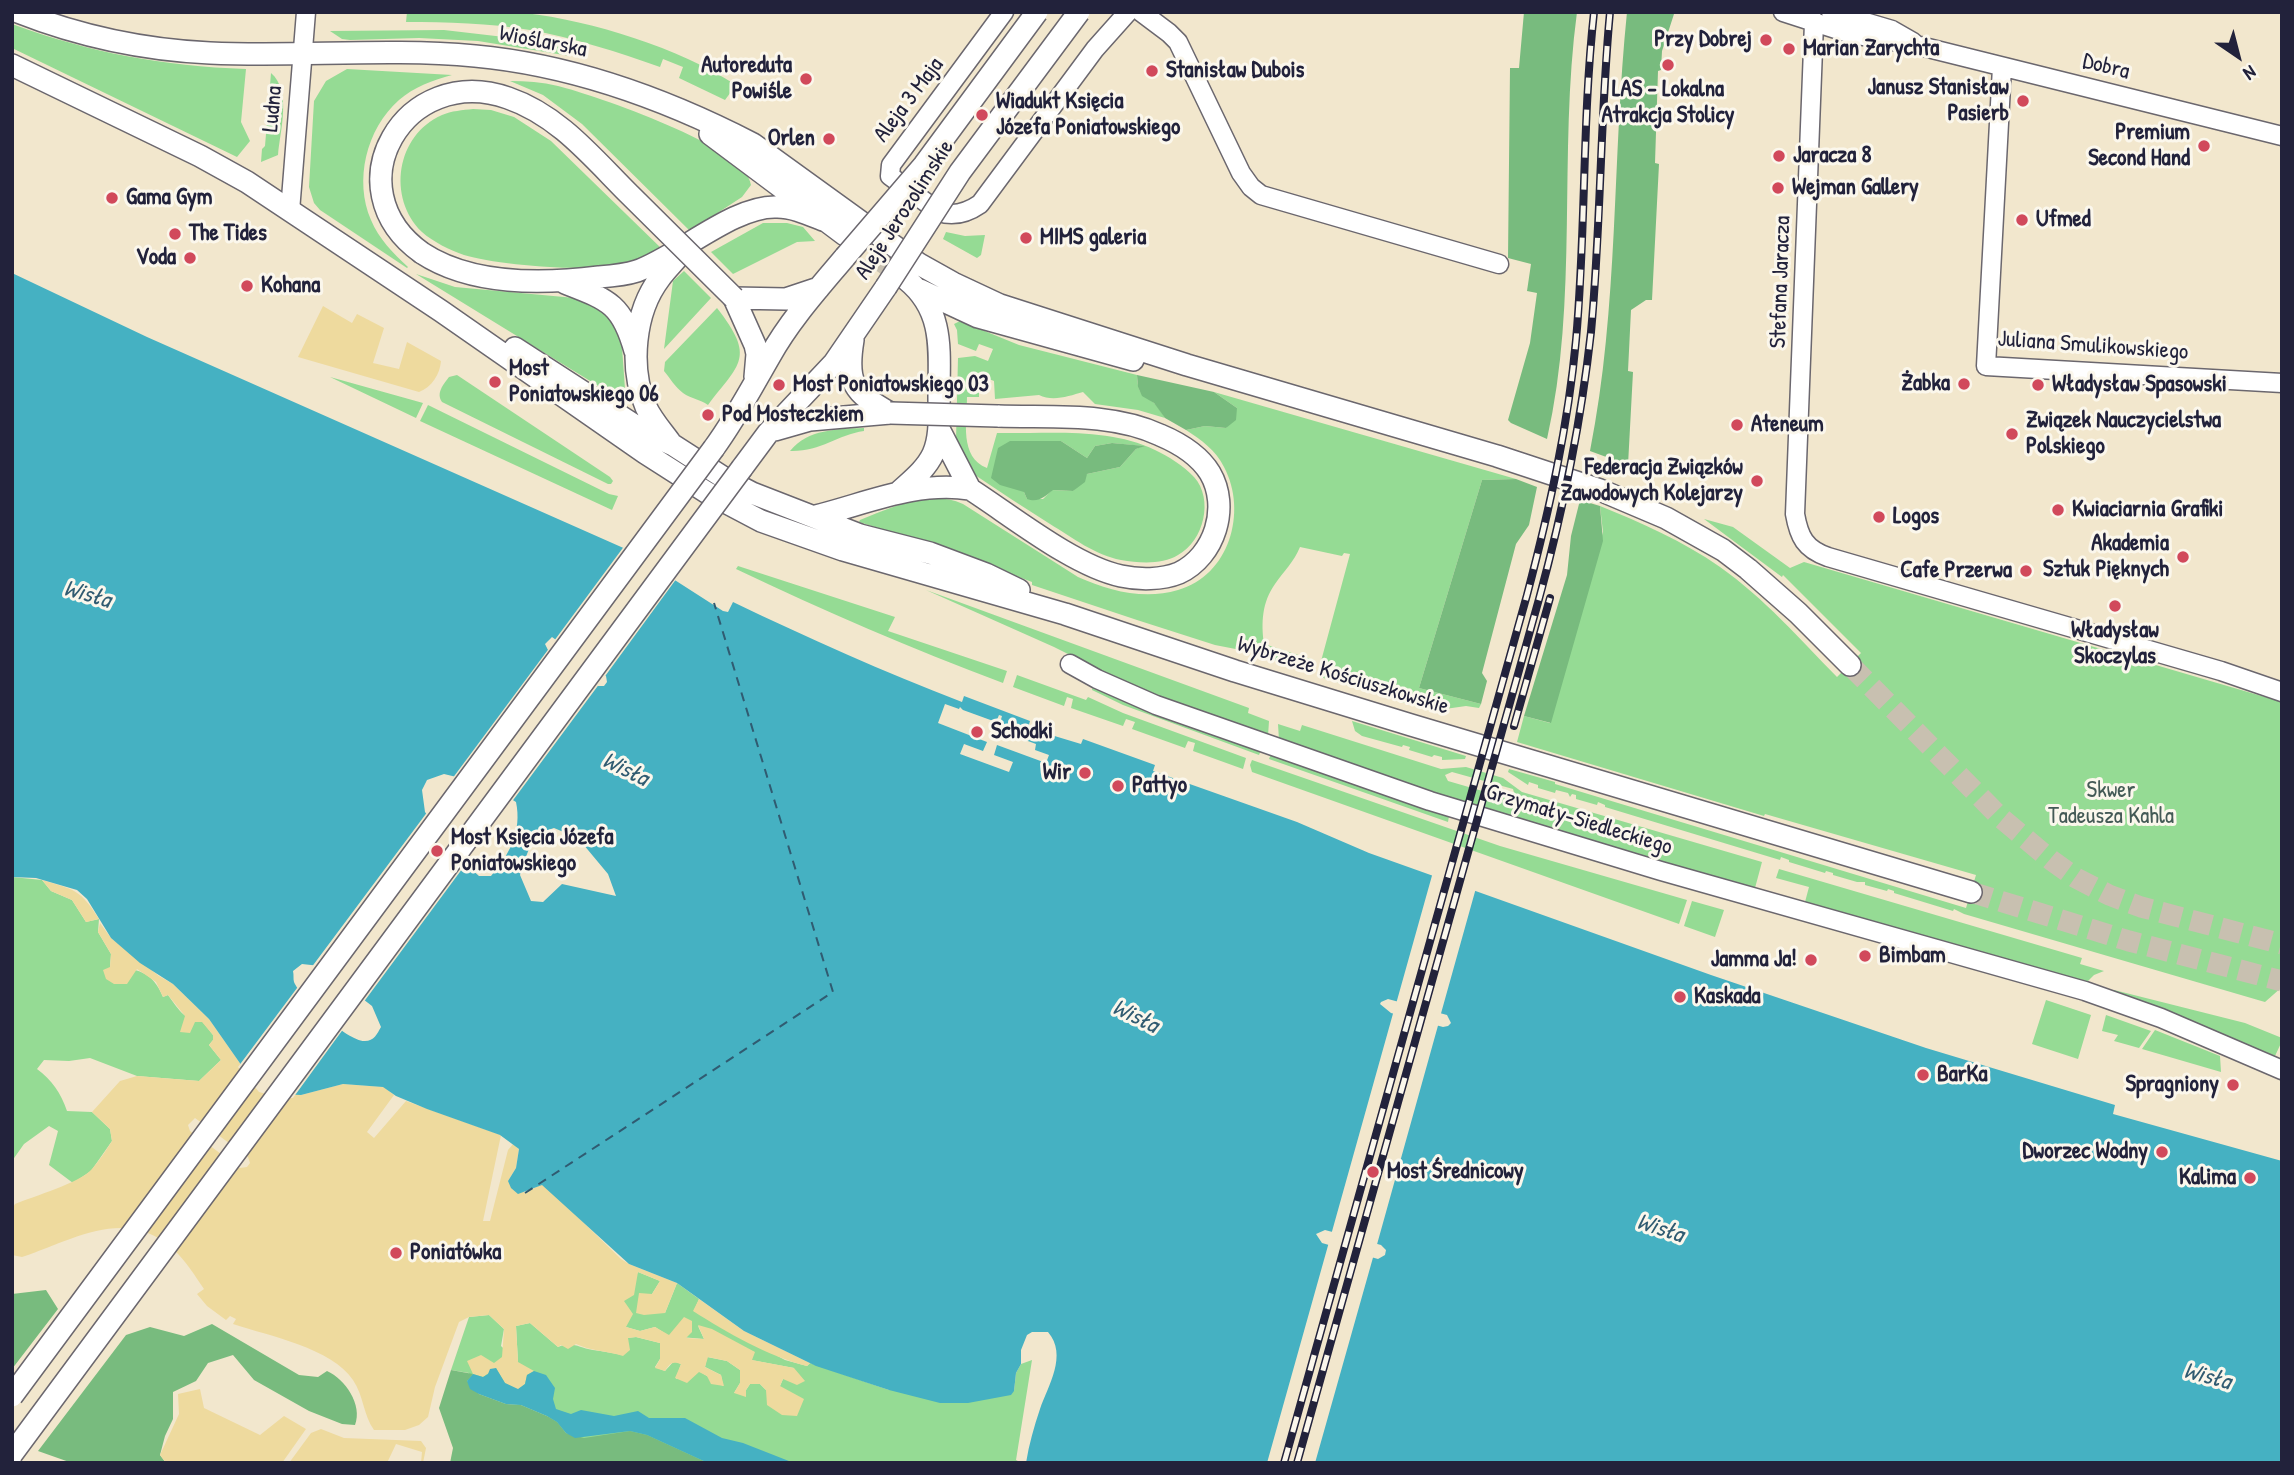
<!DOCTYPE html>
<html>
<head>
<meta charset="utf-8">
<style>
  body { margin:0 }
  #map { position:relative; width:2294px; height:1475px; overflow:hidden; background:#f2e7cd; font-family:"Patrick Hand",sans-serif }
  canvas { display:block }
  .frame { position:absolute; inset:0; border:14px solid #22223b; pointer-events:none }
  .north { position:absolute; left:2203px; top:21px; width:70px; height:70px; -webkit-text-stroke:5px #fbf7ec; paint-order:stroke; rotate:145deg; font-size:19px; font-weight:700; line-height:28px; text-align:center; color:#22223b }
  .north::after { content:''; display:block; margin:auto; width:24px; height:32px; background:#22223b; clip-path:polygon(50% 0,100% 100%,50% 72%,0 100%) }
</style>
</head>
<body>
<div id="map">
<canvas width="2294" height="1475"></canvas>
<div class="frame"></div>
<div class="north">N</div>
</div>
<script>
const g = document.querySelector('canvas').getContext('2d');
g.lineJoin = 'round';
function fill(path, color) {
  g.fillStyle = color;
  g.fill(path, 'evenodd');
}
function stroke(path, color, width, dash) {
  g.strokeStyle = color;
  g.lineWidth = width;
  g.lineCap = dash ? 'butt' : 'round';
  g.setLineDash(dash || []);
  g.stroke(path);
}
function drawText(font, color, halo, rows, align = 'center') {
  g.font = font + ' "Patrick Hand",sans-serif';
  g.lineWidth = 6;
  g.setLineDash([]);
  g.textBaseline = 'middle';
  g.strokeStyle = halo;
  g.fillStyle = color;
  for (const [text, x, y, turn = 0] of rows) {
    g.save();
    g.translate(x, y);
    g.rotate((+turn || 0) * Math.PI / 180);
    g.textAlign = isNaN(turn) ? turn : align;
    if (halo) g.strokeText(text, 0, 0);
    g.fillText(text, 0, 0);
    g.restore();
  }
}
fill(new Path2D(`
  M407 12C445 12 488 8 525 13 593 21 679 48 736 85L725 100 679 78 683 67 663 59 660 67C618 52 574 38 530 30 489 23 447 22 406 22Z
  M12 24C91 53 163 66 246 69L241 122 250 141 237 157 12 48Z
  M444 30 530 40 576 51 570 56 478 41 419 38 350 40 342 39 330 31Z
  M347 69 452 75C433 80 414 87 399 100 366 129 354 181 371 220 379 239 393 253 408 267L407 268 320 210 314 203 309 187 314 101 326 81Z
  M271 73C292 91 280 131 278 155L261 162 262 149 265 146Z
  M510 81C526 81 542 82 558 86 594 95 748 147 751 185L742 197 690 231 582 124 543 95Z
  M473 109 491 110 514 117 551 141 663 250C657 253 651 259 644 261 611 275 500 266 464 255 450 250 433 242 422 232 387 198 396 135 442 115 451 111 463 110 473 109Z
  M763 223H787L803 227 815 241 797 242 733 274 711 252Z
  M946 232 965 236 985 235 981 255 977 258 943 239Z
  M684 271 711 298 664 349 673 281Z
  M416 274 455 287 586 299 604 307 621 333 626 403Z
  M717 308C756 358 740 363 708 405 700 399 691 399 683 393 675 387 670 378 664 371L665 362Z
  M960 321 1019 345 1137 375C1138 395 1141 392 1154 403 1158 407 1162 413 1165 418L1138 410 1095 404 1083 392C1069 396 1053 402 1039 395L995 399 994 381 979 375V397H967C967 421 959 457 987 468L997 433C1048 434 1108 427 1155 450 1168 456 1184 466 1194 477 1214 499 1204 541 1178 555 1162 565 1139 563 1121 560 1095 555 1073 538 1050 524 1025 508 1000 492 975 475L965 462 956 440 958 358 975 356 988 361 993 349 979 344 976 351 958 344 957 330 954 324ZM1061 441 1087 458 1095 446 1112 443 1143 446 1136 449 1120 467 1087 474 1073 491 1052 490 1043 499H1027L1024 492Z
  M457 375 610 477 613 481 611 484H608L442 402C436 393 443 385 449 377Z
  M330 377 423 403 416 418Z
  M1214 392 1516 479 1482 480 1419 688 1481 704 1479 708 1466 706 1431 711 1317 676 1350 554 1344 553 1342 556 1300 547C1294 562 1284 571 1275 584 1262 602 1261 623 1264 644L1314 660 1310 673 1251 652 1215 645 1137 620 1032 585V582L942 548 859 522 860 520C893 507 929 489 963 504L1078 577C1109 591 1144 600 1178 590 1229 576 1248 512 1224 467 1216 450 1201 440 1186 430L1205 426 1226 428 1237 408Z
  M428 405 609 494 618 496 612 510 420 421Z
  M864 428V431C837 435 820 452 790 451 808 429 837 429 864 428Z
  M1600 506C1642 523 1683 541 1720 567 1764 598 1800 639 1837 677L1861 653 1783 575 1782 577 1704 519 1733 527 1790 568 1804 562 2282 702V987L2265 1002 2258 1000 1964 914 1954 909 1953 911 1894 893V891L1888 889 1887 891 1865 885V882H1857L1833 875V873L1826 871 1825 873 1789 862V860L1781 857 1780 860 1605 807V805L1598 802 1597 805 1576 799V795L1572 794 1570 797 1568 793 1556 790 1555 793 1538 788V785L1529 782 1528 785 1508 772 1509 769 1555 782V784L1966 908 1976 875 1765 814 1764 816 1517 742 1524 716 1550 723 1603 532Z
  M738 566 895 617 888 631 1007 671 1003 683C912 649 824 611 736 569Z
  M926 590 1249 708 1248 713 1269 721 1268 736 1142 691 1054 647Z
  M1017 675 1086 700 1088 697 1123 713 1246 758 1243 769 1193 751 1195 743 1188 741 1185 748 1132 729 1135 722 1126 719 1123 726 1071 708 1073 699 1067 697 1064 706 1013 687Z
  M1093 686 1128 703 1261 750 1259 755 1123 705 1092 690Z
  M1352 721 1466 756 1465 759 1442 760V757L1434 755 1432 757 1409 750 1410 747 1403 745 1402 747 1362 736 1355 731Z
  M1278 724 1300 731 1302 725 1441 769 1466 767 1503 778 1522 792 1762 862 1755 888C1594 844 1436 795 1279 740ZM1452 772 1513 789 1515 796 1510 799 1448 781 1445 775Z
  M1271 754 1449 816 1448 822 1269 759Z
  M1252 760 1500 846 1687 900 1679 924 1252 772 1250 765Z
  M1779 869 2082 958 2080 964 2104 971 2094 975 2086 983 1805 902 1809 887 1776 878Z
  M12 877 42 880 51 891 72 900 86 922 99 919 98 932 111 954 110 967C137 969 152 970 163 997L168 995C177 1007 185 1022 202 1021L213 1035V1040L209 1045 221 1060 199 1081 137 1076 90 1058 69 1061 44 1060 37 1069C52 1080 61 1093 67 1111L92 1112 110 1129 112 1141 91 1171 73 1183 49 1165 58 1131 49 1126 24 1144 12 1161Z
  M1692 901 1724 910 1715 937 1684 926Z
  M2114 990 2245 1023 2282 1038V1041L2275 1056 2194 1022 2113 993Z
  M2046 1000 2091 1015 2078 1059 2032 1044Z
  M2106 1015 2151 1031 2139 1048 2114 1041 2118 1035 2102 1031Z
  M2155 1030 2220 1056 2221 1072 2142 1049Z
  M638 1272 660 1281 652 1294 665 1313 677 1283 699 1299 694 1311 785 1360 807 1366 810 1363 889 1390 1014 1391 1016 1373 1021 1364 1032 1360 1016 1460 1022 1463H666L595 1448 566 1433 547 1416 521 1405 506 1404 479 1394 467 1381 469 1373 451 1370 469 1317 489 1315 504 1329 501 1346 518 1362 516 1326 530 1323 558 1347C574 1341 578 1348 593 1350 603 1351 612 1353 622 1355L627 1338 636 1337 660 1343V1359L655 1367 665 1371 674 1361 681 1364 676 1379 699 1371 723 1386 721 1375 705 1367 707 1357 727 1361 740 1370V1383L734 1393 746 1390 750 1384H760L766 1390 780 1386 783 1379 794 1368 751 1360 754 1352 698 1326 704 1339 669 1336 655 1327 640 1331 626 1327 623 1301Z`), '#95db94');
fill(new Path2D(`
  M1524 12H1577C1558 153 1579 300 1547 439L1511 423 1508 420 1530 343 1537 293 1527 291 1531 264 1508 258 1510 68H1519Z
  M1627 12 1674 14 1662 51 1661 70 1658 71 1655 163 1659 164 1652 300H1646L1631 310 1628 371 1633 372 1628 465 1590 451C1619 306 1612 158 1627 12Z
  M1137 375 1214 392 1237 408 1236 420 1226 428 1205 426 1186 430 1165 418 1154 403 1142 396 1138 387Z
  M1010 441H1061L1087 458 1095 446 1112 443 1145 446 1136 449 1120 467 1087 474 1085 482 1073 491 1053 490C1044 497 1038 503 1027 499L1024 492 1000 485 991 478 998 448Z
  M1516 479 1537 487 1529 525 1516 544 1482 673 1487 681 1481 704 1419 688 1482 480Z
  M1580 500 1600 506 1603 541 1551 723 1524 716 1567 575 1571 536Z
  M46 1290 58 1309 12 1369V1294Z
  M212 1324 299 1375 318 1377 327 1371C345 1379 363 1405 355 1425L342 1424 309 1411 254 1380 233 1355 208 1363 196 1381 173 1392V1419L165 1436 160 1455 166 1463H72L38 1451 126 1335 150 1327 184 1336Z
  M451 1370 473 1374 467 1381 479 1394 506 1404 521 1405 547 1416 557 1422 566 1433 584 1438 630 1431 647 1435 708 1463H450L453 1448 439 1408Z`), '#78bb7e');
fill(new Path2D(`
  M323 306 352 323 357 314 384 328 373 363 399 369 407 342 441 361C440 374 432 387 419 392L298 357Z
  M42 880C75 890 80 889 99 919L86 922 72 900 51 891Z
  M100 923 111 938 159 976 173 984 209 1019 244 1069 301 1095 343 1084 384 1087 394 1095 367 1132 374 1138 406 1101 501 1135 483 1221H490L508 1150 513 1144 519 1149 516 1168 508 1181 525 1193 542 1184 548 1188 621 1259 629 1264 677 1283 665 1313 644 1315 636 1313 639 1293 652 1294 660 1281 638 1272 634 1295 624 1301 633 1314 626 1327 640 1331 655 1327 669 1335 684 1317 692 1321V1332L686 1338 704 1339 698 1325 712 1329 755 1352 752 1360 794 1368 805 1381 797 1385 783 1379 780 1386 804 1399 797 1416 782 1415 767 1405 766 1390 760 1384H750L746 1390V1397L734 1393 740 1383V1370L727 1361 708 1357 705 1367 721 1375 724 1386 711 1384 707 1376 699 1372 687 1383 675 1378 681 1364C672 1361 670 1363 665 1371L655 1368 660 1359V1343L636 1337 628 1338 630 1350 623 1356C607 1351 591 1351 576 1344L568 1349 561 1345 558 1347 530 1323 516 1326 518 1362 534 1371 527 1375 525 1384 518 1390 505 1383 496 1368 483 1377 473 1374 467 1361 481 1355 494 1363 502 1357 504 1329 489 1315 469 1317 459 1322 435 1387 428 1417 419 1425 405 1430H374C363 1415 364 1396 353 1380 332 1348 269 1336 233 1324L236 1319 230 1316 226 1320 207 1306 197 1294 204 1289C195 1276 186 1261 174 1250 127 1205 73 1240 22 1257L12 1255V1209L15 1204C34 1196 80 1183 92 1169 100 1160 106 1150 112 1141L110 1129 92 1112 120 1081 137 1076 199 1081 221 1060 209 1045 213 1040V1035L202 1022H195L190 1033 180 1032 185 1016 168 995 163 997 156 982 137 969 127 984H114L106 979 103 970 110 967 111 954 98 932ZM195 1118 248 1157 250 1163 247 1167 240 1168 190 1131 188 1125Z
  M699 1299 744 1331 810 1363 807 1366C767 1356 728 1333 693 1311Z
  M200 1389 204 1408 260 1435 284 1416 306 1429 282 1463H166L160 1455 179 1414 178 1394Z
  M321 1429 344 1438 421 1441 426 1448 423 1463H421L422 1452 396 1444 387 1463H289L311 1433Z`), '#eeda9e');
fill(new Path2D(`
  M12 273 147 337 628 550 723 611 728 612 733 602C808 638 884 672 962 702L964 696 1030 721 1028 728 1081 744 1083 739 1155 765 1153 771 1297 822 1369 853 1711 975 1926 1048 2115 1105 2113 1114 2282 1161V1463H1026C1029 1444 1034 1427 1040 1409 1048 1386 1068 1355 1048 1332H1032L1027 1335 1021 1350V1364L1016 1373 1014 1391 1011 1395 968 1403H940L889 1390 816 1366 744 1331 677 1283 629 1264 542 1185 518 1194 511 1188 508 1181 516 1168 519 1149 500 1135 427 1109 396 1096 383 1087 343 1084 301 1095 281 1094 244 1069 209 1019 173 984 140 963 111 938 87 899 77 890 36 878 12 877ZM552 637 606 676 607 682 604 686H598L548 650 545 644ZM444 774C469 780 494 787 516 802 522 831 510 854 491 876H479L460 859 425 812 422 790 427 780ZM554 828 578 838 608 874 616 896 562 884 543 902 531 901 520 875C528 853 529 836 554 828ZM302 964 320 966 372 1006 381 1027C377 1034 374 1041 365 1041 348 1042 300 997 294 982 293 979 294 975 293 971ZM1388 999 1447 1015 1451 1023 1448 1026 1443 1027 1391 1013 1380 1004 1381 1002ZM1325 1230 1381 1245 1386 1250 1385 1255 1378 1259 1322 1243 1316 1234Z
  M496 1368 505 1383 518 1389 525 1384 527 1375 534 1371 546 1375 555 1388 553 1399 556 1409 571 1414 581 1410 614 1416 638 1411 649 1418H685L722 1438 743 1443 794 1463H708L647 1435 630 1431 575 1438 566 1433 557 1422 547 1416 521 1405 506 1404 479 1394 470 1389 467 1381 473 1374 483 1377 488 1374 490 1369Z`), '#45b1c2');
fill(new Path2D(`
  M625 545 677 578 603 679 554 641Z
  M550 647 600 683 511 803 475 785 452 779Z
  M945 704 959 709 960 707 963 710 996 722 999 715 1002 716 1000 723 1019 731 1017 737 1036 744 1035 750 1049 755 1046 763 997 745 994 755 1013 762 1009 772 960 754 964 744 983 751 987 742 938 723Z
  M428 811 468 861 363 1003 319 969 311 968Z
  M1433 872 1476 888 1440 1017 1396 1004Z
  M300 984 332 1021 344 1028 293 1098H281L259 1092 238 1067Z
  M1394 1010 1439 1022 1376 1248 1331 1235Z
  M1329 1242 1374 1254 1315 1463H1267Z`), '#f2e7cd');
stroke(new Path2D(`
  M525 1193 833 992 714 603`), '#305b71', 2, [9, 7]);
stroke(new Path2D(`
  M845 235 907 280
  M1850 665 2001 818 2051 860 2076 878 2109 895 2141 907 2282 944
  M1971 892 2129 941 2282 981`), '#c8c0b0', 21, [21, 10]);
const minor = new Path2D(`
  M1004 12 891 165 890 176 939 212C954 217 967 213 980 204L1095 49 1128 12
  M1141 12 1169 33 1178 42 1241 173 1251 187 1261 195 1499 264
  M1783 12 1851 34 1920 46 2282 136
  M1810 12 1814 23 1795 514C1799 537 1805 549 1828 557L2221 671 2282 692
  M1831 12 1892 30 1913 42
  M2002 67 1986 366 2282 383
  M290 211 306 12
  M1070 664 1097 679 1156 705 1430 801 1661 871 2085 991 2161 1018 2282 1070`);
const major = new Path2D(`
  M18 12C79 36 145 50 210 53 298 57 387 48 475 56 573 65 666 99 753 144L919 264 953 283 1000 305 1187 365 1497 456 1600 490 1666 518 1723 550 1748 569 1798 613 1850 665
  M12 65 200 156 247 182 441 311 645 453 706 492 761 521 843 550 1065 614 1235 671 1411 725 1971 892
  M710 134 845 235
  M422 253C472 286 543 284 599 277 612 276 625 275 637 271 679 256 734 205 777 207 793 207 808 214 823 220
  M565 283C609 300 622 304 635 351
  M920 290 978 317 1133 360
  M853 340C846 383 853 392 890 413
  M515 348 645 432 673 445 729 481 752 493 860 535 930 553 986 574 1019 590
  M755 377 757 354 755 345 734 298 786 299 819 288
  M939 429 970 489
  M775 430 810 420 890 413
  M670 442C662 431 652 420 646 407 629 368 634 312 660 278 666 270 672 264 678 257
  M714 448C736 418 752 387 770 356 790 320 819 288 845 257
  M742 468 768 433 834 363 886 287
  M900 491C912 480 926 469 933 454 941 436 939 415 939 395 939 352 945 311 907 280
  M816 516C868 503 915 481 970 489 1012 516 1074 566 1121 576 1139 580 1162 580 1179 573 1215 556 1230 507 1210 473 1199 455 1179 443 1160 435 1111 412 1051 418 998 416`);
stroke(minor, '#6b676e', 21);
stroke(major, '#6b676e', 24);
stroke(minor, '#fff', 18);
stroke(major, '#fff', 21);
const rail = new Path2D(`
  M1514 726 1550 598
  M1284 1463 1527 595C1549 511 1568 427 1576 340 1586 231 1582 121 1594 12
  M1297 1463 1539 599C1563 511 1581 422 1591 332 1601 226 1600 118 1610 12`);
stroke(rail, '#22223b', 8);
stroke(rail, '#fbf7ec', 5, [16]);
const majorBridge = new Path2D(`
  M422 253C331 188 405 62 508 98 558 115 592 157 628 193 663 228 699 263 734 298
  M845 257 924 165 1037 12
  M886 287 960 172 1079 12
  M890 413 998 416
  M12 1396 714 448
  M12 1454 742 468`);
stroke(majorBridge, '#6b676e', 24, []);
stroke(majorBridge, '#fff', 21);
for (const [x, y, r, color] of [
  [1766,40,7,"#d1495b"],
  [1789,49,7,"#d1495b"],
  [1668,65,7,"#d1495b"],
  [1152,71,7,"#d1495b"],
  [806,79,7,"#d1495b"],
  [2023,101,7,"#d1495b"],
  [982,115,7,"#d1495b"],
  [829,139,7,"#d1495b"],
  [2204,146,7,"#d1495b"],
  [1779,156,7,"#d1495b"],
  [1778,188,7,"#d1495b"],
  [112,198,7,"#d1495b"],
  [2022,220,7,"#d1495b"],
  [175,234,7,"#d1495b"],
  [1026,238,7,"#d1495b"],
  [190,258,7,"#d1495b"],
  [247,286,7,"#d1495b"],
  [495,382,7,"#d1495b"],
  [1964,384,7,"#d1495b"],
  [779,385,7,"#d1495b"],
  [2038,385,7,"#d1495b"],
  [708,415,7,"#d1495b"],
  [1737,425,7,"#d1495b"],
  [2012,434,7,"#d1495b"],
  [1757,481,7,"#d1495b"],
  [2058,510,7,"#d1495b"],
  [1879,517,7,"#d1495b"],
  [2183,557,7,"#d1495b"],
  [2026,571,7,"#d1495b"],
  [2115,606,7,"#d1495b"],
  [977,732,7,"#d1495b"],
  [1085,773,7,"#d1495b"],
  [1118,786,7,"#d1495b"],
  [437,851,7,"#d1495b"],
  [1865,956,7,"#d1495b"],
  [1811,960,7,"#d1495b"],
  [1680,997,7,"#d1495b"],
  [1923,1075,7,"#d1495b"],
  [2233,1085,7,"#d1495b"],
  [2162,1152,7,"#d1495b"],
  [1373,1172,7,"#d1495b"],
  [2250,1178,7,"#d1495b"],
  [396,1253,7,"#d1495b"]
]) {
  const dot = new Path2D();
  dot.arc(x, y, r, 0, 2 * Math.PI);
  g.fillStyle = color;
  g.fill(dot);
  stroke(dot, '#fbf7ec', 2.5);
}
drawText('bold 23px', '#22223b', '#fbf7ec', [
  ["Przy Dobrej",1752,40,"right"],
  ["Marian Zarychta",1803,49],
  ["Autoreduta",792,66,"right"],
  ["Powiśle",792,92,"right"],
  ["Stanisław Dubois",1166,71],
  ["Janusz Stanisław",2009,88,"right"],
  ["Pasierb",2009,114,"right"],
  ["LAS - Lokalna",1668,90,"center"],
  ["Atrakcja Stolicy",1668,116,"center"],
  ["Wiadukt Księcia",996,102],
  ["Józefa Poniatowskiego",996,128],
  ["Premium",2190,133,"right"],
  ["Second Hand",2190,159,"right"],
  ["Orlen",815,139,"right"],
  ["Jaracza 8",1793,156],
  ["Wejman Gallery",1792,188],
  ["Gama Gym",126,198],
  ["Ufmed",2036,220],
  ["The Tides",189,234],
  ["MIMS galeria",1040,238],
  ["Voda",176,258,"right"],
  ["Kohana",261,286],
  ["Most",509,369],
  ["Poniatowskiego 06",509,395],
  ["Żabka",1950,384,"right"],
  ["Most Poniatowskiego 03",793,385],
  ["Władysław Spasowski",2052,385],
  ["Pod Mosteczkiem",722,415],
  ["Związek Nauczycielstwa",2026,421],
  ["Polskiego",2026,447],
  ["Ateneum",1751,425],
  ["Federacja Związków",1743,468,"right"],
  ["Zawodowych Kolejarzy",1743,494,"right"],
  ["Kwiaciarnia Grafiki",2072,510],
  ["Logos",1893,517],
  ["Akademia",2169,544,"right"],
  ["Sztuk Pięknych",2169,570,"right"],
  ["Cafe Przerwa",2012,571,"right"],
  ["Władysław",2115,631,"center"],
  ["Skoczylas",2115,657,"center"],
  ["Schodki",991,732],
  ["Wir",1071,773,"right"],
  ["Pattyo",1132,786],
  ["Most Księcia Józefa",451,838],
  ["Poniatowskiego",451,864],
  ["Bimbam",1879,956],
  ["Jamma Ja!",1797,960,"right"],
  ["Kaskada",1694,997],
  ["BarKa",1937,1075],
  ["Spragniony",2219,1085,"right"],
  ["Dworzec Wodny",2148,1152,"right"],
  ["Most Średnicowy",1387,1172],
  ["Kalima",2236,1178,"right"],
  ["Poniatówka",410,1253]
], 'left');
drawText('23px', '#22223b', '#fbf7ec', [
  ["Wioślarska",543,42,11],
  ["Dobra",2106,67,14],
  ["Aleja 3 Maja",909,100,-53],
  ["Ludna",273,109,-85],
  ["Aleje Jerozolimskie",905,210,-57],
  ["Stefana Jaracza",1781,282,-88],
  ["Juliana Smulikowskiego",2093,346,4],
  ["Wybrzeże Kościuszkowskie",1343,676,17],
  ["Grzymały-Siedleckiego",1579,820,17]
]);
drawText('23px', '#445a56', '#fbf7ec', [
  ["Skwer",2111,791],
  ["Tadeusza Kahla",2111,817]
]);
drawText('italic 24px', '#305b71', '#fbf7ec', [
  ["Wisła",87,595,16],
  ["Wisła",625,770,26],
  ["Wisła",1135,1017,26],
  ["Wisła",1660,1229,18],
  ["Wisła",2207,1377,15]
]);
</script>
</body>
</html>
